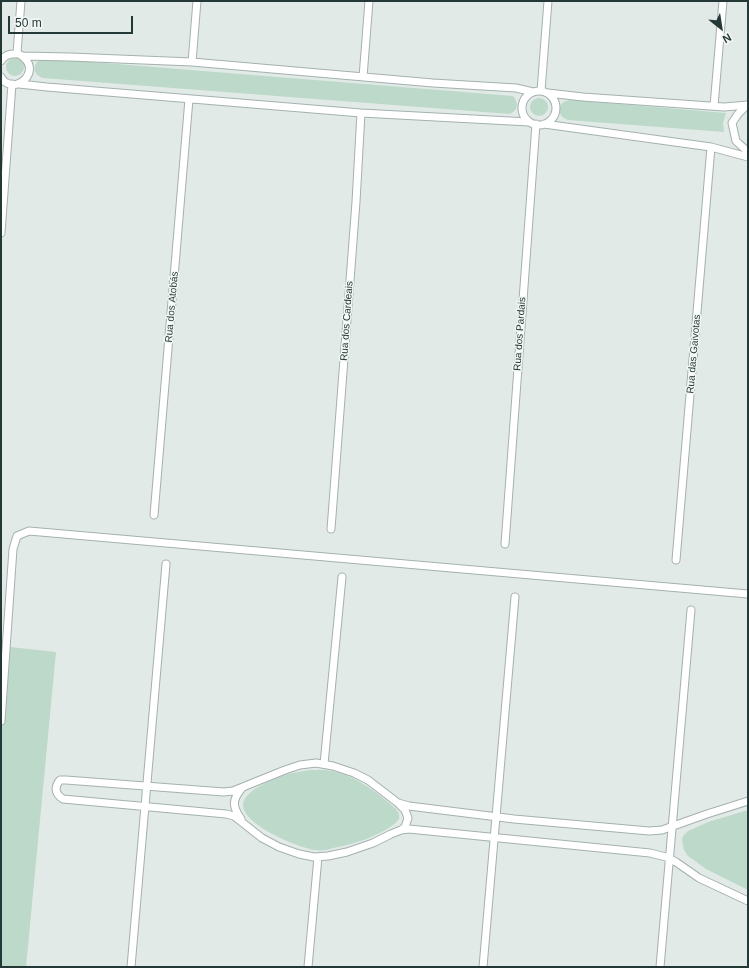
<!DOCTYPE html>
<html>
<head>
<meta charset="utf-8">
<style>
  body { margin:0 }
  #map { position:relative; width:749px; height:968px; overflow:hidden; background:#e2eae8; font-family:Arial,sans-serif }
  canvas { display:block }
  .frame { position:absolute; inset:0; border:2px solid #243936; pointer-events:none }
  .north { position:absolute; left:701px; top:8px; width:40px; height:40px; -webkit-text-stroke:3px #f2f7f5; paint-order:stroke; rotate:150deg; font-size:11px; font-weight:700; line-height:16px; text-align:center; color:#243936 }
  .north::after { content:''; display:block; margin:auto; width:14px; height:18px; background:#243936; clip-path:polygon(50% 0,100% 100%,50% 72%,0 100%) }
  .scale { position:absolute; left:8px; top:16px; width:125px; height:18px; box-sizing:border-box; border:2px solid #243936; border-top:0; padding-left:5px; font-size:12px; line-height:14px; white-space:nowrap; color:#243936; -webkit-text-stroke:3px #f2f7f5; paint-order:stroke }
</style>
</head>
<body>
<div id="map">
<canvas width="749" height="968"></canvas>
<div class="frame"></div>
<div class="north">N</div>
<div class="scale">50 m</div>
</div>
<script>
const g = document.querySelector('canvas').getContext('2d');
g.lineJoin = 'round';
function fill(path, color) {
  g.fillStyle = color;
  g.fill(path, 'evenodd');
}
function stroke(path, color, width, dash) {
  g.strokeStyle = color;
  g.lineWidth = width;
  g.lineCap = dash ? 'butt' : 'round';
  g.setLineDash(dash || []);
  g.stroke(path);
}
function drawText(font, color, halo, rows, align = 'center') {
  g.font = font + ' Arial,sans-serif';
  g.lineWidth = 3;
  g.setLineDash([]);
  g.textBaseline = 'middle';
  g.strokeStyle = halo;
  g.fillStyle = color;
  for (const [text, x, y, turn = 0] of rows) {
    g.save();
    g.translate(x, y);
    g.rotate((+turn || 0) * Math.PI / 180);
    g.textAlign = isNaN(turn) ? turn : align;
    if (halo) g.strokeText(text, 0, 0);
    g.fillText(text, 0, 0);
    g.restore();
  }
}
fill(new Path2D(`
  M6 67a9 9 0 1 1 18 0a9 9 0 1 1-18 0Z
  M42 58 513 96C519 103 518 110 510 114L43 78C32 74 32 64 42 58Z
  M530 107a9 9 0 1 1 18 0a9 9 0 1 1-18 0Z
  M571 100 726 113 723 123 724 132 568 120C555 115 557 101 571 100Z
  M1 646 56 652 26 967H1Z
  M310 770C315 770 320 770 325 770 353 773 375 791 395 808 403 817 399 821 390 827 373 838 354 844 333 848 328 850 321 851 315 850 299 848 243 825 243 805 243 790 279 776 292 773 298 772 304 771 310 770Z
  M748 810V890L706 869 688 856 684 850 682 840 683 836 688 831 708 822Z`), '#bdd9c9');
const lane = new Path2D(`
  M17 53 21 1
  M23 56 70 57 192 62 433 83 516 88 533 92
  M1 61C4 56 9 54 14 54 19 53 22 55 25 59 38 71 20 92 5 82 4 81 2 79 1 77
  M192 62 197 1
  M363 77 369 1
  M19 84 47 87 361 113 529 122
  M541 91 548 1
  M522 108a17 17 0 1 1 34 0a17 17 0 1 1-34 0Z
  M548 93 583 97 724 107 748 105
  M747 105 738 114 732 123 736 141 748 152
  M714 106 723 1
  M544 124 711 147 748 157
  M1 233 12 84
  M154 515 189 99
  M331 529 356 202 361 113
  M505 544 536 124
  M676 560 711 147
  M1 721 13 549 17 536 29 531 748 594
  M324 764 342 577
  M748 801 707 814 662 830 649 831 514 819 409 806 398 803 368 780 354 773 333 766 316 763 300 765 285 770 233 791 224 792 66 780H60C54 787 55 794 63 799L226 814 234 816 262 838 279 847 299 854 314 857 328 856 347 852 373 843 391 834 401 830 409 829 650 853 666 857 676 862 699 878 748 901
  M399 804 405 810 408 818 405 827 401 830
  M241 819C232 806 232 800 242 788
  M131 967 166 564
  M308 967 318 857
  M483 967 515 597
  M660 967 691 610`);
stroke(lane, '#a5b1af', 9);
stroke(lane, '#fff', 7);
drawText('10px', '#243936', '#f2f7f5', [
  ["Rua dos Atobás",172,307,-85],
  ["Rua dos Cardeais",347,321,-86],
  ["Rua dos Pardais",520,334,-86],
  ["Rua das Gaivotas",694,354,-85]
]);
</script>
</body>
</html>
